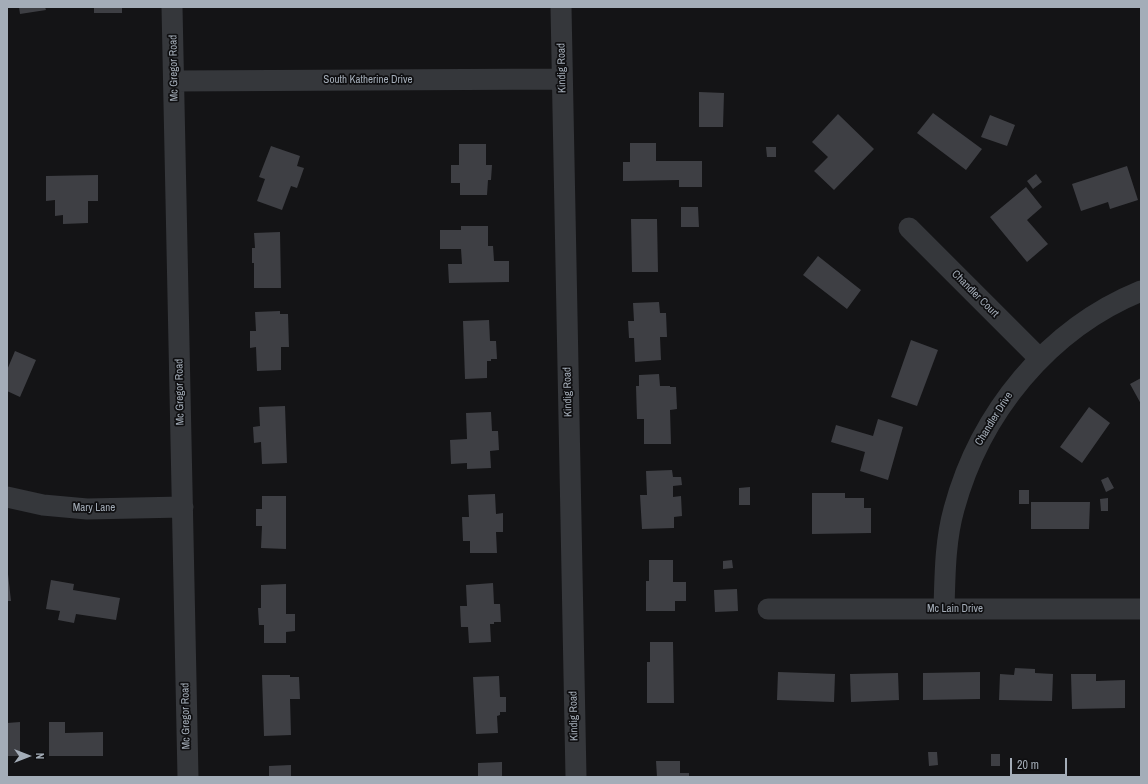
<!DOCTYPE html>
<html>
<head>
<meta charset="utf-8">
<style>
  body { margin:0 }
  #map { position:relative; width:1148px; height:784px; overflow:hidden; background:#141416; font-family:"Archivo Narrow",sans-serif }
  canvas { display:block }
  .frame { position:absolute; inset:0; border:8px solid #a4adb8; pointer-events:none }
  .north { position:absolute; left:8px; top:736px; width:40px; height:40px; -webkit-text-stroke:3px #0f0f11; paint-order:stroke; rotate:90deg; font-size:11px; font-weight:700; line-height:16px; text-align:center; color:#a4adb8 }
  .north::after { content:''; display:block; margin:auto; width:14px; height:18px; background:#a4adb8; clip-path:polygon(50% 0,100% 100%,50% 72%,0 100%) }
  .scale { position:absolute; left:1010px; top:758px; width:57px; height:18px; box-sizing:border-box; border:2px solid #a4adb8; border-top:0; padding-left:5px; font-size:12px; line-height:14px; white-space:nowrap; color:#a4adb8; -webkit-text-stroke:3px #0f0f11; paint-order:stroke }
</style>
</head>
<body>
<div id="map">
<canvas width="1148" height="784"></canvas>
<div class="frame"></div>
<div class="north">N</div>
<div class="scale">20 m</div>
</div>
<script>
const g = document.querySelector('canvas').getContext('2d');
g.lineJoin = 'round';
function fill(path, color) {
  g.fillStyle = color;
  g.fill(path, 'evenodd');
}
function stroke(path, color, width, dash) {
  g.strokeStyle = color;
  g.lineWidth = width;
  g.lineCap = dash ? 'butt' : 'round';
  g.setLineDash(dash || []);
  g.stroke(path);
}
function drawText(font, color, halo, rows, align = 'center') {
  g.font = font + ' "Archivo Narrow",sans-serif';
  g.lineWidth = 3.5;
  g.setLineDash([]);
  g.textBaseline = 'middle';
  g.strokeStyle = halo;
  g.fillStyle = color;
  for (const [text, x, y, turn = 0] of rows) {
    g.save();
    g.translate(x, y);
    g.rotate((+turn || 0) * Math.PI / 180);
    g.textAlign = isNaN(turn) ? turn : align;
    if (halo) g.strokeText(text, 0, 0);
    g.fillText(text, 0, 0);
    g.restore();
  }
}
fill(new Path2D(`
  M19 7H45L46 10 20 14Z
  M94 7H122V13H94Z
  M699 92 724 93 723 127H699Z
  M933 113 982 149 966 170 917 133Z
  M838 114 874 149 834 190 814 171 828 157 812 142Z
  M990 115 1015 125 1007 146 981 137Z
  M630 143H656V161H702V187H679V180L623 181V162H630Z
  M459 144H486V165H492L491 180H488L487 195H460V183H451V165H459Z
  M271 146 300 156 297 166 304 168 297 188 291 186 282 210 257 201 265 179 259 177Z
  M766 147H776V157H767Z
  M1127 166 1138 200 1110 209 1108 202 1081 211 1072 184Z
  M1036 174 1042 182 1033 189 1027 181Z
  M98 175V201H88V223L63 224V215L55 216V200L46 201V176Z
  M1026 187 1042 207 1027 220 1048 244 1027 262 990 217Z
  M681 207H698L699 227H681Z
  M631 219H657L658 272H632Z
  M461 226H488V246H493L494 261H509V282L449 283 448 264H462L461 249H440V230H461Z
  M280 232 281 288H254V263H252V248H255L254 233Z
  M818 256 861 290 847 309 803 275Z
  M659 302 660 313H666L667 337H660L661 360 635 362 634 338H629L628 321H634L633 303Z
  M280 311V314H288L289 347H281V370L257 371 256 347 250 348V331H256L255 312Z
  M489 320 490 341H496L497 359H491V361H487V378L465 379 463 321Z
  M911 340 938 350 917 406 891 397Z
  M15 351 36 360 20 397 7 391V370Z
  M659 374 660 386H670V387H676L677 409 670 410 671 444H644V419H637L636 386H639V375Z
  M1141 378V404L1130 384Z
  M285 406 287 463 262 464 261 442 254 443 253 427 260 426 259 407Z
  M1089 407 1110 423 1082 463 1060 447Z
  M491 412 492 431H498L499 450 490 451 491 468 467 469V463L451 464 450 440 467 439 466 413Z
  M878 419 903 427 888 480 860 471 865 452 831 442 836 425 873 436Z
  M672 470 673 477H681L682 485 673 486V497L681 496 682 516 674 517V528L642 529 640 495H647L646 471Z
  M1108 477 1114 488 1106 492 1101 480Z
  M750 487V505H739V488Z
  M1019 490H1029V504H1019Z
  M812 493H845V498H864V508H871V533L812 534Z
  M495 494 496 514 503 513V532H496L497 553H470V541H463L462 517H469L468 495Z
  M262 496H286V549L261 548 262 526H256V509H262Z
  M1108 498V511H1101L1100 499Z
  M1031 502H1090L1089 529H1031Z
  M649 560H673V582H686V601H675V611H646V581H649Z
  M732 560 733 568 723 569V561Z
  M7 574H8L11 601H7Z
  M51 580 74 584 73 590 120 598 116 620 76 614 74 623 58 620 60 611 46 609Z
  M493 583 494 604H500L501 622H494V624H490L491 642 469 643 468 627H461L460 606H467L466 585Z
  M286 584V614H295V631L286 632V643H264V625H259L258 608H261V585Z
  M737 589 738 611 715 612 714 590Z
  M650 642H673L674 703H647V662H650Z
  M1015 668 1035 669V673L1053 674 1052 701 999 700 1000 674 1014 675Z
  M778 672 835 674 834 702 777 700Z
  M980 672V699L923 700V673Z
  M898 673 899 700 851 702 850 674Z
  M1071 674H1096V681L1125 680V708L1072 709Z
  M262 675H290V677H299L300 699H290L291 735 264 736Z
  M499 676 500 697H506V712H500V715L497 716 498 733 476 734 473 677Z
  M20 722V756H7V723Z
  M49 722H65V733L103 732V756H49Z
  M928 752H937L938 765 929 766Z
  M991 754H1000V766H991Z
  M656 761H680V773H689V777H657Z
  M502 762V777H478V763Z
  M291 765V777H269V766Z`), '#3e3f44');
stroke(new Path2D(`
  M172 7 188 777
  M561 7 576 777
  M174 81 562 79
  M909 228 1040 359
  M7 497 43 505 87 509 183 507
  M768 609H1141
  M944 609C945 575 945 541 954 509 980 413 1048 329 1141 291`), '#35373b', 21);
drawText('11px', '#a4adb8', '#0f0f11', [
  ["Mc Gregor Road",174,68,-91],
  ["Kindig Road",562,68,-91],
  ["South Katherine Drive",368,80],
  ["Chandler Court",975,294,45],
  ["Mc Gregor Road",180,392,-91],
  ["Kindig Road",568,392,-91],
  ["Chandler Drive",994,419,-58],
  ["Mary Lane",94,508],
  ["Mc Lain Drive",955,609],
  ["Mc Gregor Road",186,716,-91],
  ["Kindig Road",574,716,-91]
]);
</script>
</body>
</html>
